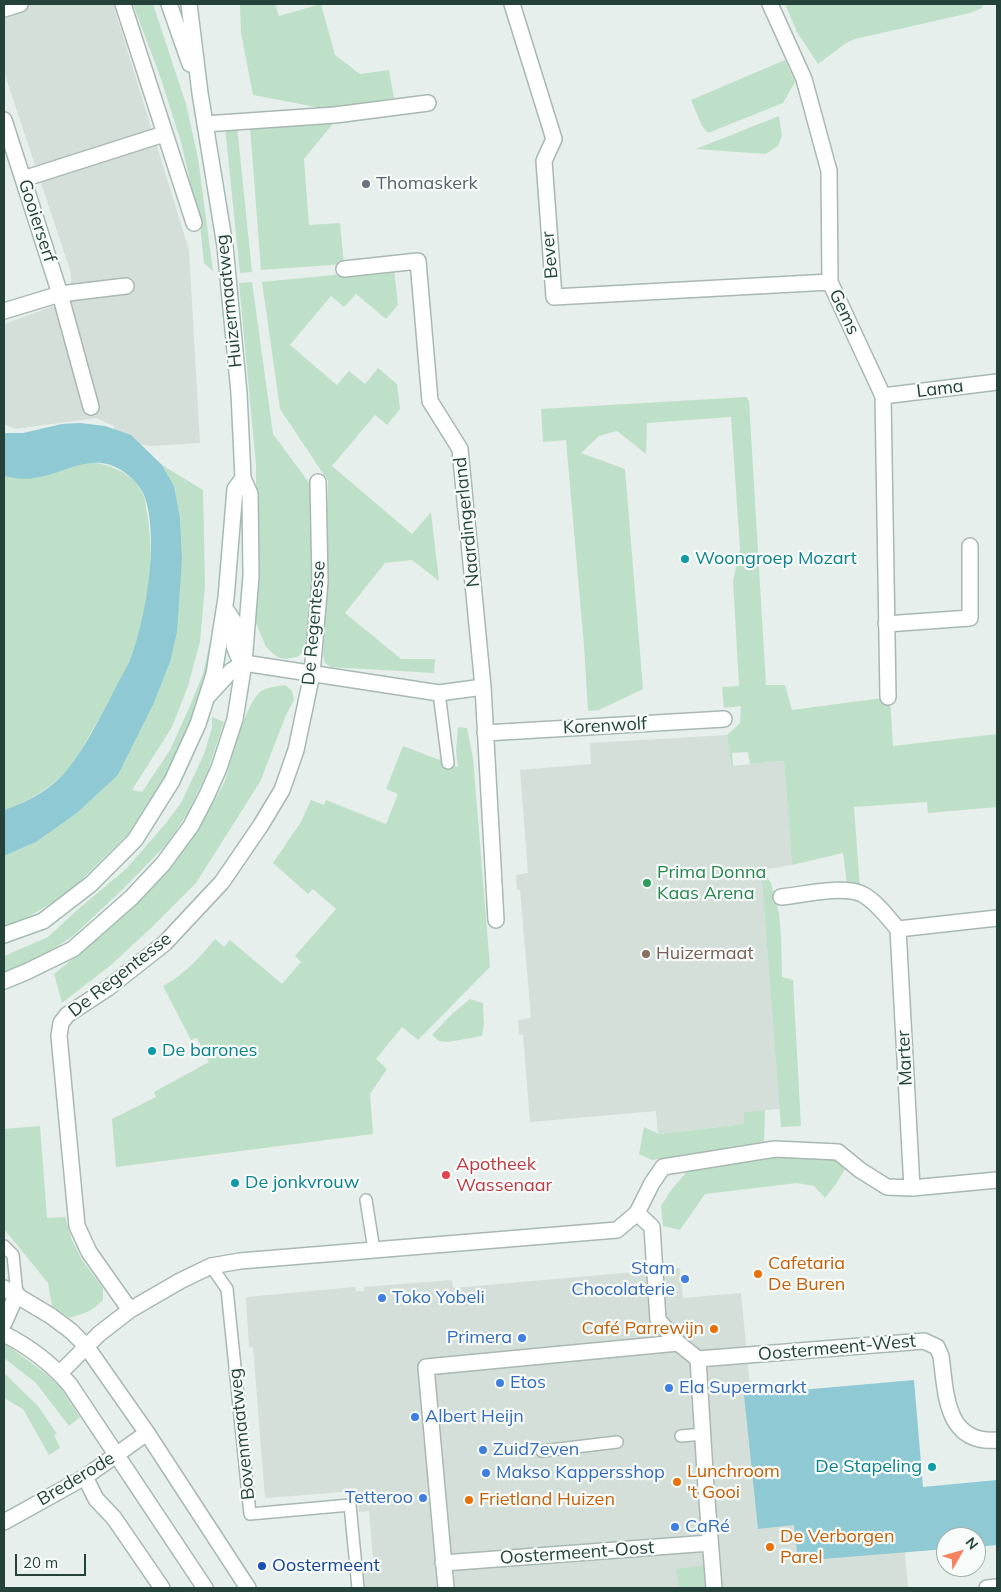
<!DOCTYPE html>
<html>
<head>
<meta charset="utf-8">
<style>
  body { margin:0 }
  #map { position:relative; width:1001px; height:1592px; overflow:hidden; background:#e6efeb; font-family:Mulish,sans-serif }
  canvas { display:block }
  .frame { position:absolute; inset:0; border:5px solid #24423a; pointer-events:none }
  .north { position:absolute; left:936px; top:1527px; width:50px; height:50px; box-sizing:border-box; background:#f7fbf9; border:1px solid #a3b1ad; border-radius:50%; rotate:52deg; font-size:14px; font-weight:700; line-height:20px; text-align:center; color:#24423a }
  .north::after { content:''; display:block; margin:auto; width:18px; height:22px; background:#f4845f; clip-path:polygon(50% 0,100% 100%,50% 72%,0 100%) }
  .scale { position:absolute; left:15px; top:1554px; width:71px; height:22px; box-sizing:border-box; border:2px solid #24423a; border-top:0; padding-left:6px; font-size:15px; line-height:18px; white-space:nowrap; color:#24423a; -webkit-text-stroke:4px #f7fbf9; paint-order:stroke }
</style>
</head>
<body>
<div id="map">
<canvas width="1001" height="1592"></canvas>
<div class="frame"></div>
<div class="north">N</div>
<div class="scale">20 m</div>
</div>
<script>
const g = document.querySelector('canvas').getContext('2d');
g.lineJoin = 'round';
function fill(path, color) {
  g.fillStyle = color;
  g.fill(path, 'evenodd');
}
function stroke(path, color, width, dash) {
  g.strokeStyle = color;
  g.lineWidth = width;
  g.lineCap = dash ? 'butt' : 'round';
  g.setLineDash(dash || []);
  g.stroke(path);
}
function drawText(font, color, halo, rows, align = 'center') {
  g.font = font + ' Mulish,sans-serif';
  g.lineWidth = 4.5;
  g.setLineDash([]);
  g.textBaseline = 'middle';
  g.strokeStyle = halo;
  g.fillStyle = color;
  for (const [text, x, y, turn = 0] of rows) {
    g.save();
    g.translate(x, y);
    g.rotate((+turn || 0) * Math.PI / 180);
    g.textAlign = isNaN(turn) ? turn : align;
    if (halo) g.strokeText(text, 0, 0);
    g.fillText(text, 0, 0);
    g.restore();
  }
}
fill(new Path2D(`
  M4 4H113L189 250 200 443 152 446 113 441 114 426 96 418 15 429 4 424V324L73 299 70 270 4 72Z
  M727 735 731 766 784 761 792 865 761 870 780 1109 745 1112 744 1124 658 1134 656 1111 531 1122 530 1123 523 1035 519 1034 518 1020 531 1018 520 890H517L516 875 528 873 520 770 591 764 590 743Z
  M680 1268 683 1298 741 1293 763 1519 904 1542 908 1588H365L363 1570 374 1569 369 1511 359 1512 357 1491 265 1498 253 1347H249L246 1297 355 1287 356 1291H364V1287L452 1280 453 1288Z`), '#d4dfda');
fill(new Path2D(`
  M133 4H153L186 104 198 158 213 271 204 263 200 224 181 142 161 79Z
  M240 4H275L279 16 321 4 335 55 360 74 389 70 394 98 332 110 253 95 241 33Z
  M785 4H983L982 8 970 13 855 39 846 43 818 64 797 32Z
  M785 60 795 82 783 103 708 133 702 126 691 100Z
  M779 116 782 136 778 146 765 154 696 149Z
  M335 121 304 159 309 225 340 223 344 264 261 270 250 127Z
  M237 126 252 272 240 273 225 127Z
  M394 269 398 305 386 319 356 294 344 307 331 296 290 345 337 385 349 371 365 384 378 368 397 384 400 409 387 425 375 415 332 466 412 534 431 512 439 581 412 560 385 563 345 613 401 659H435L434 673 331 667 325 663 323 655 328 481 280 409 262 282Z
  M252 282 273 434 310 484 312 582 307 649 297 657 285 659 277 657 266 647 256 623V465L239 283Z
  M746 397 749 401 766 685H785L792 710 890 697 893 746 997 734V807L928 813 927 802 854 807 860 888 847 885 843 853 792 865 784 761 750 764 748 752 732 753 733 766H731L727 735 740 723 741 706 724 708 722 687 739 686 733 581 740 549 731 417 647 423 646 454 617 431 599 436 581 453 625 469 643 689 599 710 588 711 584 646 566 440 543 442 541 409Z
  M90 462C112 465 133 473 143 494 145 498 146 504 146 508 156 556 148 616 129 661 119 685 105 709 92 731 84 745 76 761 65 773 48 789 26 803 4 810V476C40 483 57 468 90 462Z
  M162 465 203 490 205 586 200 642 188 686 172 727 132 790 142 792 170 750 189 708 203 674 215 619 206 679 190 723 163 781 128 834 66 895 19 922 4 925V856L36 842 77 813 118 775 154 703 170 662 182 558 180 517 174 486Z
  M285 685 292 691 294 700 286 715 260 782 196 883 151 928 111 965 62 1003 54 974C114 927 174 874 211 806 215 799 220 791 224 783 232 763 245 699 263 690 270 687 278 686 285 685Z
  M212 717 224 722 207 773 187 814 167 844 123 889 73 936 33 962 4 975V956L48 937 76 911 127 868 166 823 181 803 204 754 212 728Z
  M458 727 467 728 473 758 490 967 418 1040 402 1027 376 1059 387 1069 370 1094 373 1134 116 1167 112 1119 156 1097 154 1092 209 1062 197 1038 191 1040 163 986C184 975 199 958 215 939L224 947 230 940 282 984 301 962 295 956 336 909 313 889 308 894 273 863 301 822 311 800 324 805 326 800 386 824 398 794 386 789 403 746 458 767 456 751Z
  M761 869 771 883 779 913 781 936 782 977 793 980 801 1126 781 1127Z
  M470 999 483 1003 484 1025 482 1036 448 1042 439 1041 432 1035 452 1014Z
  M765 1110 764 1142 652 1160 639 1154 644 1127 659 1134 744 1124V1112Z
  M40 1126 47 1218 65 1217 72 1240 82 1260 103 1288V1300C93 1311 83 1314 69 1318L52 1306 48 1283 4 1229V1129Z
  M799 1152 851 1159 836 1184 825 1198 814 1186 797 1183 705 1194 680 1230 663 1226 661 1206 672 1189 690 1168Z
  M4 1343 45 1373 60 1387 80 1417 69 1426 36 1383 4 1358Z
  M4 1373 38 1406 57 1434 54 1435 60 1448 49 1455 23 1409 4 1398Z
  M705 1565 708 1588H679L676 1569Z`), '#bfe0c8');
fill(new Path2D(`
  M80 423 105 426 131 435 162 465 174 486 180 517 182 558 177 632 170 662 154 703 118 775 77 813 36 842 4 856V810C26 803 52 789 67 770 84 749 97 723 110 699 116 686 123 674 129 662 146 622 160 536 144 495 141 487 131 477 124 472 92 450 66 474 34 478 24 480 14 478 4 476V433H23L62 424Z
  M914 1380 923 1487 997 1480V1545L976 1547V1537H946V1549L798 1561 794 1525 758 1529 744 1395Z`), '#8ec9d4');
const service = new Path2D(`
  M439 693 448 763
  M366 1200 374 1250
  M4 1246 13 1255 17 1294
  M211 1266 227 1289 250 1514 350 1505 358 1588
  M681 1436 703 1434
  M542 1451 617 1442`);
const pedestrian = new Path2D(`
  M706 1488 714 1588
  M443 1563 710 1543
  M446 1588 426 1367 678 1343`);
const minor = new Path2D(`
  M123 4 194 223
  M512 4 554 139 544 161 554 297 830 282
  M770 4 804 79 829 171 830 282 883 396 888 697
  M4 9 20 4
  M4 120 60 294 91 407
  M205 124 335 115 428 103
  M23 179 164 134
  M344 269 418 261 430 401 460 449 483 687 496 920
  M4 311 60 294 126 286
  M883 396 997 382
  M886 624 970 618V546
  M244 663 439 693 483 687
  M485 733 724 719
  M781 897C802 895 842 885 862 894 876 901 887 917 898 929L997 918
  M898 929 912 1188
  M637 1213 652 1227 658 1320 678 1343 698 1359 706 1488
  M130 1310 89 1252 77 1226 59 1036 61 1023 67 1015 108 988 165 943 222 882 261 825 282 790 296 750 312 674 320 581 318 482
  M4 1323 17 1294
  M698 1359 924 1341 937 1347 941 1356C946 1393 945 1444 997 1440
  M60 1373 99 1334 130 1310 180 1281 211 1266 240 1261 617 1230 637 1213 652 1183 663 1167 775 1149 838 1152 860 1170 887 1187 912 1188 997 1180
  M85 1477 96 1499 114 1518 162 1588
  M4 1522 85 1477 147 1433
  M987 1588 997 1587`);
const tertiary = new Path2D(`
  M4 1288 51 1316 71 1331 86 1346 147 1433 248 1588
  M4 1334C30 1347 51 1363 70 1385L205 1588`);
const secondary = new Path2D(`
  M169 4 190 64
  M209 695 231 671 244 663 238 656 234 646V622L225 608
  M4 935 43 921 91 884 135 840 172 781 198 724 214 674 226 598 235 489 243 478
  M4 981 26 972 73 949 131 898 163 864 191 826 207 795 219 768 235 719 244 663 251 576 250 494 243 478 239 393 225 246 200 93 189 4`);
stroke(service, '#a8b8b2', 14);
stroke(pedestrian, '#a8b8b2', 18);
stroke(minor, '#a8b8b2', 18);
stroke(tertiary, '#a8b8b2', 18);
stroke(secondary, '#a4bbb3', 18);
stroke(service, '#fff', 11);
stroke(pedestrian, '#fff', 15);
stroke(minor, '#fff', 15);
stroke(tertiary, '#fff', 15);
stroke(secondary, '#fff', 15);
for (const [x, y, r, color] of [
  [366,184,5,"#6b7280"],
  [685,559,5,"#0f9aa8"],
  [647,883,5,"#2e9e5b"],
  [646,954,5,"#8d6e63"],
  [152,1051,5,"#0f9aa8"],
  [446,1175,5,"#e0444e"],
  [235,1183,5,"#0f9aa8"],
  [758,1274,5,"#e8710a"],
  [685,1279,5,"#3f7fe0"],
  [382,1298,5,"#3f7fe0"],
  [714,1329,5,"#e8710a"],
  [522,1338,5,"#3f7fe0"],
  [500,1383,5,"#3f7fe0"],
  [669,1388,5,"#3f7fe0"],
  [415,1417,5,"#3f7fe0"],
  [483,1450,5,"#3f7fe0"],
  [932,1467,5,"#0f9aa8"],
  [486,1473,5,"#3f7fe0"],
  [677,1482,5,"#e8710a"],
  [423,1498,5,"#3f7fe0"],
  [469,1500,5,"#e8710a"],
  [675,1527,5,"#3f7fe0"],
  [770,1547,5,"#e8710a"],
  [262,1566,5,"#1a4fb4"]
]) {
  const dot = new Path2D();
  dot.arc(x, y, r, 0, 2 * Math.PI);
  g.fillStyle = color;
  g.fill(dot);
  stroke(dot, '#f7fbf9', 2);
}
drawText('18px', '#5b616d', '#f7fbf9', [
  ["Thomaskerk",376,184]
], 'left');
drawText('18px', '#24423a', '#f7fbf9', [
  ["Gooierserf",37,221,72],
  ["Bever",550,255,-95],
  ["Huizermaatweg",229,301,-96],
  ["Gems",844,312,65],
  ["Lama",940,389,-7],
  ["Naardingerland",467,522,-96],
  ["De Regentesse",314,623,-85],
  ["Korenwolf",605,726,-3],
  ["De Regentesse",120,975,-38],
  ["Marter",905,1058,-93],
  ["Oostermeent-West",837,1348,-5],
  ["Bovenmaatweg",242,1434,-96],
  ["Brederode",76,1479,-31],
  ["Oostermeent-Oost",577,1553,-4]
]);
drawText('18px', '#0d838f', '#f7fbf9', [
  ["Woongroep Mozart",695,559],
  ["De barones",162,1051],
  ["De jonkvrouw",245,1183],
  ["De Stapeling",922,1467,"right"]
], 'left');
drawText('18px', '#27864d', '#f7fbf9', [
  ["Prima Donna",657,873],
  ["Kaas Arena",657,894]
], 'left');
drawText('18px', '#785e54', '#f7fbf9', [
  ["Huizermaat",656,954]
], 'left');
drawText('18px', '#be3a42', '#f7fbf9', [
  ["Apotheek",456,1165],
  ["Wassenaar",456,1186]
], 'left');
drawText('18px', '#c56008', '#f7fbf9', [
  ["Cafetaria",768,1264],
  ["De Buren",768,1285],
  ["Café Parrewijn",704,1329,"right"],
  ["Lunchroom",687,1472],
  ["'t Gooi",687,1493],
  ["Frietland Huizen",479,1500],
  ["De Verborgen",780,1537],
  ["Parel",780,1558]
], 'left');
drawText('18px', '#366cbe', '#f7fbf9', [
  ["Stam",675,1269,"right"],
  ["Chocolaterie",675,1290,"right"],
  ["Toko Yobeli",392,1298],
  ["Primera",512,1338,"right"],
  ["Etos",510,1383],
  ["Ela Supermarkt",679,1388],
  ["Albert Heijn",425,1417],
  ["Zuid7even",493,1450],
  ["Makso Kappersshop",496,1473],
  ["Tetteroo",413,1498,"right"],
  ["CaRé",685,1527]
], 'left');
drawText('18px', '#164399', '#f7fbf9', [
  ["Oostermeent",272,1566]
], 'left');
</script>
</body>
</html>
